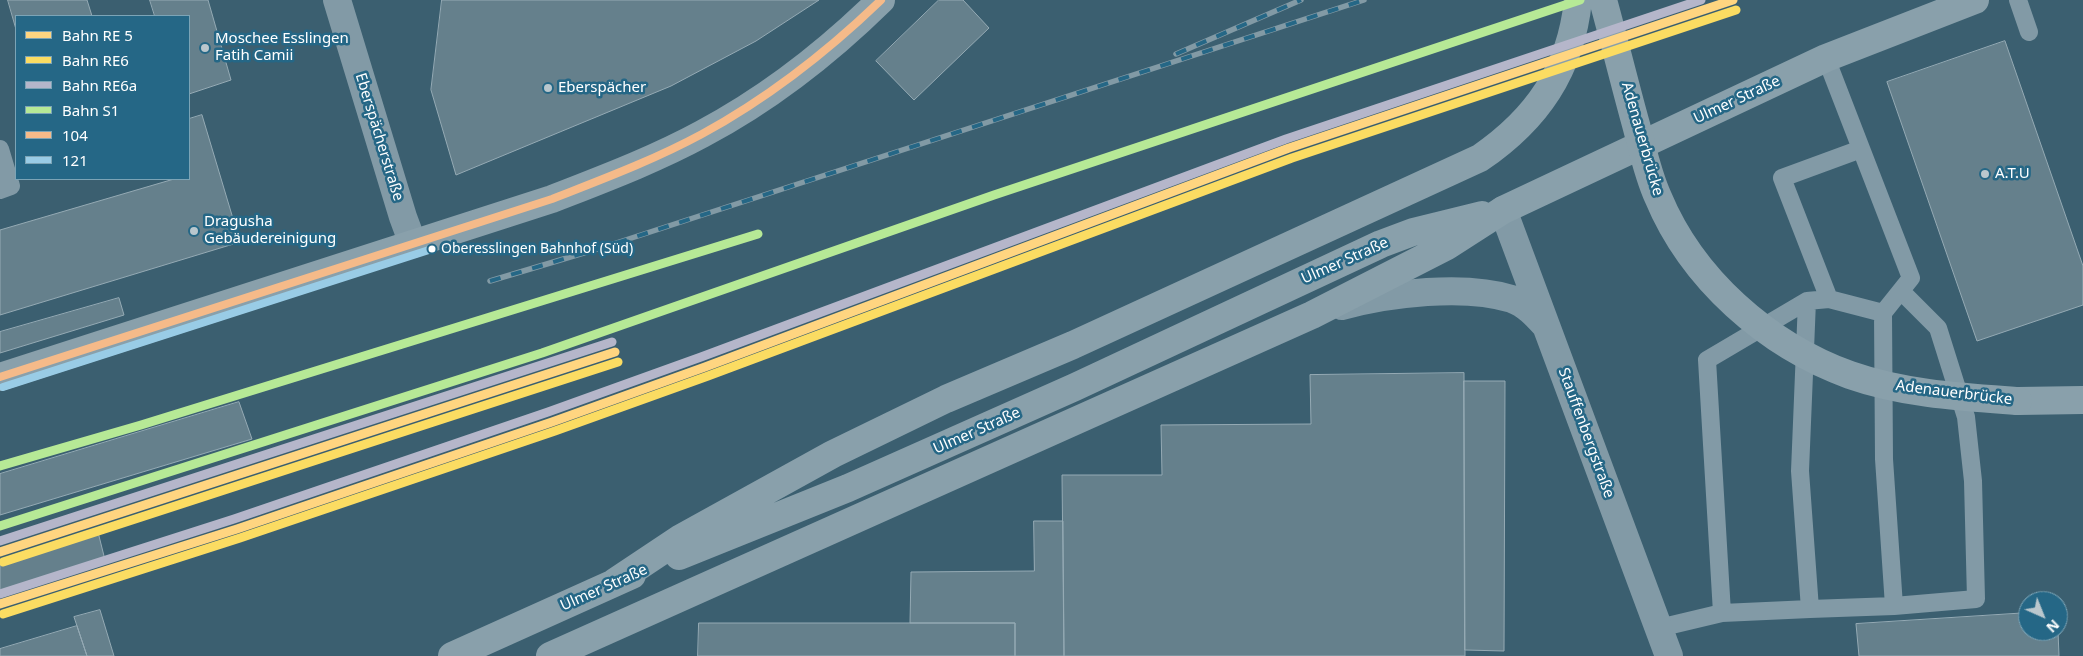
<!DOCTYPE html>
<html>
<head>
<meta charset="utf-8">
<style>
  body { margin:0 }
  #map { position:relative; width:2083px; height:656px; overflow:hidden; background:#3b5f70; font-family:"Noto Sans",sans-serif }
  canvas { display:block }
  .legend { position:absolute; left:15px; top:15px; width:175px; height:165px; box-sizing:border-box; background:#256786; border:1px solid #7ca4b6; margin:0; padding:6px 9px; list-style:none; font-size:15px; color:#fff }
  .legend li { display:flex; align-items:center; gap:10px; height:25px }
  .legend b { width:25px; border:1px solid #7ca4b6 }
  .north { position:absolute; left:2018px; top:591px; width:50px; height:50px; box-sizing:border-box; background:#256786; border:1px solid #7ca4b6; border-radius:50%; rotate:136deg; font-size:14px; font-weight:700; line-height:20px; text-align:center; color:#fff }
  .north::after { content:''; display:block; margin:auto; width:18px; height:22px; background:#bac7cd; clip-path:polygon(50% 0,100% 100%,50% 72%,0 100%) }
</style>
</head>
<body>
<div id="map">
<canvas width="2083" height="656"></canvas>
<ul class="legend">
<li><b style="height:6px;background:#ffd580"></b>Bahn RE 5</li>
<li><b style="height:6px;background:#fbdc62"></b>Bahn RE6</li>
<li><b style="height:6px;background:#b5b6ca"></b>Bahn RE6a</li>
<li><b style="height:6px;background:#b6e996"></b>Bahn S1</li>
<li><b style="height:6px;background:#f5ba89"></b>104</li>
<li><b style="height:6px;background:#99cce6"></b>121</li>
</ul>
<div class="north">N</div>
</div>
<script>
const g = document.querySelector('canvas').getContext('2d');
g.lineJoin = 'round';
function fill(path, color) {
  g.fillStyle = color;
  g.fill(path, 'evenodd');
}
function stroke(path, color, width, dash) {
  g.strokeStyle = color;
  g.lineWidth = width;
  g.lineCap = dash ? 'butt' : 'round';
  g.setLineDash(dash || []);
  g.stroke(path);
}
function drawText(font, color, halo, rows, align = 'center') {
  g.font = font + ' "Noto Sans",sans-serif';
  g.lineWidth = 5;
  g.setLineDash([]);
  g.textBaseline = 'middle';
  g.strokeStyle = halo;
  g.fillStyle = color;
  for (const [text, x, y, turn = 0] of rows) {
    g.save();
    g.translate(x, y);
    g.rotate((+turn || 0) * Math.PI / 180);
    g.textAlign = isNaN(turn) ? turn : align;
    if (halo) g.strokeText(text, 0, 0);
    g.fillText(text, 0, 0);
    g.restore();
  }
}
const building = new Path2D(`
  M8 0H87L92 16H16V29Z
  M150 0H208L231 80 189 94V16H155Z
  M442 0H819L756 41 671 86 456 175 431 90Z
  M939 0H963L989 28 914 100 876 61Z
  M2005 41 2083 266V305L1977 341 1887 82Z
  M202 115 240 242 0 315V230L174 179H189V119Z
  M119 298 124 315 0 353V332Z
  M1464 373 1465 656H1064L1062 475H1162L1161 425 1311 424 1310 375Z
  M1464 381H1505L1504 651 1465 650Z
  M239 402 252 439 0 515V474Z
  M1034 521H1063L1064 656H1015V623H910L911 572 1034 571Z
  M98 532 105 560 0 592V563Z
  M100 610 114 656H87L74 617Z
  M2028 613V631H2058L2059 656H1859L1856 624Z
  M699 623H1015V656H698Z
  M77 626 87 656H0V649Z`);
fill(building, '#65808c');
stroke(building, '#95aab4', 1);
stroke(new Path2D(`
  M2018 0 2029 32
  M1826 58 1911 278 1883 313 1829 299 1782 178 1861 149
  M0 149 11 186 0 190
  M1883 313 1884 459 1894 606
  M1810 609 1894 606 1976 599 1973 481 1966 417 1938 328 1901 291
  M1722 613 1707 360 1807 301
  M1659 628 1722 613 1810 609 1800 471 1807 301 1829 299`), '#829aa6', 18);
stroke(new Path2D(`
  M337 0 403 217 413 244
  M1503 210 1669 656
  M1342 306C1389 293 1465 284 1512 299 1526 304 1536 315 1545 325`), '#829aa6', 28);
stroke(new Path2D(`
  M0 377 552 199C603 179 654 160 702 134 768 99 828 52 881 0
  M2018 401 2083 400
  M679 556 848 488 1075 387 1381 244 1413 232 1482 215
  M615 582 681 538 833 454 946 399 1073 345 1480 158C1537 119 1571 70 1578 0
  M452 656 632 575
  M550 656 1312 315 1447 246 1503 210 1826 58 1975 0`), '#89a0ab', 28);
const rail = new Path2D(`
  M1176 54 1301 0
  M490 281 607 246 1364 0`);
stroke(rail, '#829aa5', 5.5);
stroke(rail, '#256786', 4, [11]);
stroke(new Path2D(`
  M1603 0C1614 40 1624 81 1635 121 1642 146 1647 173 1658 197 1692 279 1767 345 1850 375 1904 394 1962 397 2018 401`), '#89a0ab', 28);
stroke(new Path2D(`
  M0 377 552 199C603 179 654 160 702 134 768 98 827 52 881 0`), '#f5ba89', 8);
stroke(new Path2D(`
  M3 387 432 249`), '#99cce6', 8);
stroke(new Path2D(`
  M0 552 615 352
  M0 604 237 529 552 422 705 367 1289 148 1733 0`), '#ffd580', 9);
stroke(new Path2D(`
  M3 562 618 362
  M3 614 240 538 555 431 708 376 1292 158 1736 10`), '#fbdc62', 9);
stroke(new Path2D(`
  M0 541 612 342
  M0 594 234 519 548 412 701 357 1286 139 1701 0`), '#b5b6ca', 9);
stroke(new Path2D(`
  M0 466 141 425 758 234
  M0 526 542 353 994 195 1580 0`), '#b6e996', 9);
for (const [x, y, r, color] of [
  [205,48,5,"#bac7cd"],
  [548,88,5,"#bac7cd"],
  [1985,174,5,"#bac7cd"],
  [194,231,5,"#bac7cd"],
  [432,249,4.5,"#fff"]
]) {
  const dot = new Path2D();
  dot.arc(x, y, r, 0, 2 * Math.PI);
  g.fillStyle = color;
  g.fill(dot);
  stroke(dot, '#256786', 2);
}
drawText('14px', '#fff', '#256786', [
  ["Oberesslingen Bahnhof (Süd)",441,249]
], 'left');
drawText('15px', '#fff', '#256786', [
  ["Moschee Esslingen",215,39],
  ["Fatih Camii",215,56],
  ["Eberspächer",558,88],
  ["A.T.U",1995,174],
  ["Dragusha",204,222],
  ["Gebäudereinigung",204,239]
], 'left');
drawText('15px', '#fff', '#256786', [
  ["Ulmer Straße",1737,100,-25],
  ["Eberspächerstraße",379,137,73],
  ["Adenauerbrücke",1642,139,74],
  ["Ulmer Straße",1345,261,-24],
  ["Adenauerbrücke",1954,393,7],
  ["Ulmer Straße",977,431,-24],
  ["Stauffenbergstraße",1586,433,70],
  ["Ulmer Straße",604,588,-24]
]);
</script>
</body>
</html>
